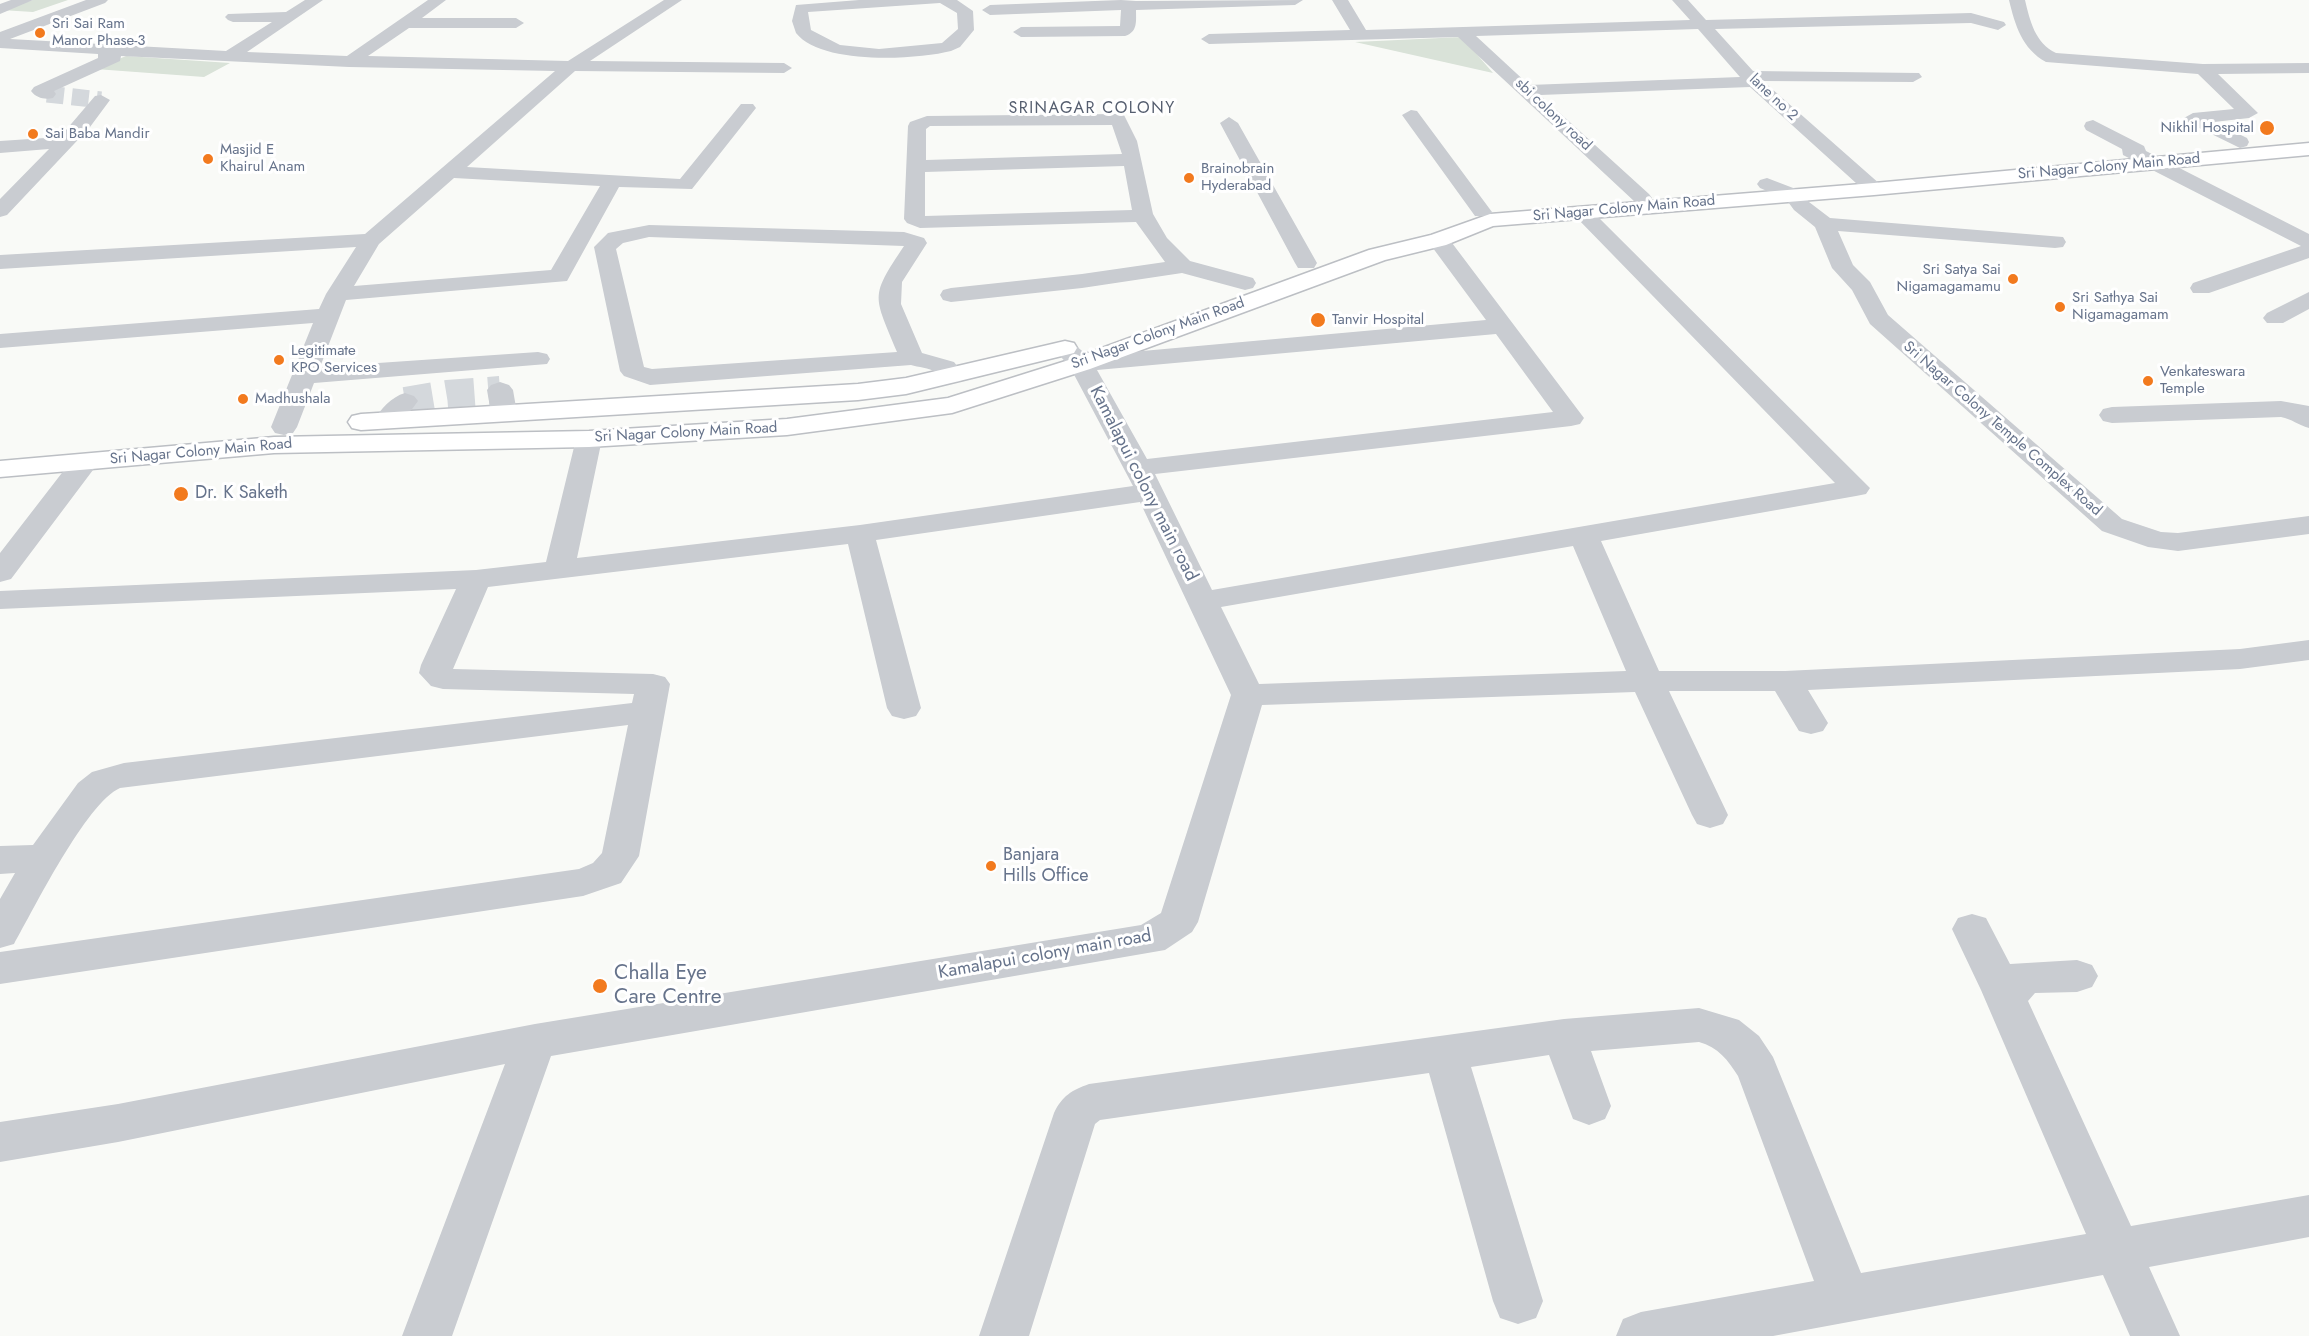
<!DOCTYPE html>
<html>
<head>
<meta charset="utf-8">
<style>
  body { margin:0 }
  canvas { display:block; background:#f9faf7 }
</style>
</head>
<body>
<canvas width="2309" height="1336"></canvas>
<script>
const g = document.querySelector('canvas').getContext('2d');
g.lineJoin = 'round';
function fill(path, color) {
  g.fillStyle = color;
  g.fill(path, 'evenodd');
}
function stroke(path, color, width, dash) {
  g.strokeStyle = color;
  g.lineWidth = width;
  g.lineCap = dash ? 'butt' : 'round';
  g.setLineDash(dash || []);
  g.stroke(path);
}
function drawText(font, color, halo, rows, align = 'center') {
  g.font = font + ' Jost,sans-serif';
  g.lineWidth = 6;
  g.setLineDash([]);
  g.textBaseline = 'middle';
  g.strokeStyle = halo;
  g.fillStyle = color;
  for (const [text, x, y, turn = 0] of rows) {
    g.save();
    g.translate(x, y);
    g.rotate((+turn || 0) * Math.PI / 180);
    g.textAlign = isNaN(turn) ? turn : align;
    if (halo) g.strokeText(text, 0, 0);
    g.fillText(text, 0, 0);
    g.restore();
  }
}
fill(new Path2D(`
  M33 0H68L33 12 1 10Z
  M1462 37 1493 73 1355 42Z
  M126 56 230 63 204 77 95 69Z`), '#d9e2d8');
stroke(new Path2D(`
  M47 94 101 100`), '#d4d8dc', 17, [17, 8]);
stroke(new Path2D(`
  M405 401 447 394 500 390`), '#d4d8dc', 28, [28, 14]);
const major = new Path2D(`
  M2309 143V155L1874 195 1493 226 1446 245 1385 260 1090 369 952 413 787 435 589 447 274 453 0 477V461L274 437 589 431 787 419 948 398 1072 359 1369 250 1431 235 1490 214 1874 183Z
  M1065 341 1074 343 1077 348 1074 353 906 394 858 400 361 430 352 428 348 422 352 416 361 414 858 384 906 378Z`);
stroke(major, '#bcbfc4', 3);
fill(new Path2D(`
  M11 0H33L0 14V4Z
  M86 0H108L105 3 10 39 226 51 272 22H233L228 20 225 17 228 14 286 12 305 0H323L247 52 347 56 428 0H446L422 18H516L524 23 516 28H409L368 56 568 61 664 0H682L590 61 784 63 792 68 784 73 575 71 467 167 680 179 741 104H753L756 108 692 189 619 187 567 281 346 300 320 367 538 352 547 354 550 359 547 364 314 383 297 427 293 433 284 435 275 433 271 427 313 323 0 348V334L319 309 326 294 356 247 0 269V255L365 234 555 71 349 67 121 56 120 61 54 91 56 94 53 98C45 100 36 98 31 91L34 87 98 58V54L0 48V32ZM454 178 600 186 551 270 354 286 379 244Z
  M859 0H957L973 11 974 30 960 47 951 51C915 60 821 65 796 33L792 21 796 5ZM940 3 957 13 958 29 942 43 879 49 840 45 811 30 808 12Z
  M1121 0 1136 1 1303 0 1295 5 1136 10C1136 21 1138 32 1125 36L1021 37 1013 32 1021 27 1120 26 1121 10 990 15 982 10 990 5Z
  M1332 0H1348L1366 30 1690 20 1672 0H1688L1706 20 1971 13 2004 22 2006 25 1998 30 1971 23 1715 29 1753 71 1919 73 1922 77 1913 82 1763 81 1881 185 1884 189 1881 193H1867L1750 87 1540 95 1649 194 1652 198 1649 202H1635L1458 37 1209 44 1201 39 1209 34 1350 30ZM1698 29 1740 77 1529 85 1476 36Z
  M2009 0H2025C2030 21 2035 43 2056 53L2203 64 2309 63V73L2218 74 2258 113 2249 118 2214 122 2247 138 2249 142 2247 146 2240 148 2187 122 2184 118 2193 113 2234 109 2198 74 2046 62C2022 49 2015 25 2009 0Z
  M101 95 110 100 90 127 7 215 0 217V199L49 149 0 153V141L60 137 95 96Z
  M1411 110 1417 111 1489 208 1492 212 1489 216H1475L1402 115Z
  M1118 114 1124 115 1137 141 1153 214 1167 238 1190 261 1253 278 1256 283 1253 288 1245 290 1182 273 1082 288 951 302 943 300 940 295 943 290 951 288 1082 274 1165 262 1136 222 920 228 907 223 904 219 908 126 910 122 927 116ZM1112 125 1122 154 926 160V129L930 126ZM1124 166 1132 210 925 216V172Z
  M1229 117 1238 123 1317 263 1314 268H1298L1295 263 1220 123Z
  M2093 120 2144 146 2146 151 2309 234V258L2209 293H2193L2190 288 2193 283 2301 246 2123 155 2122 149 2086 130 2084 126 2086 122Z
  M1767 178 1801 191 1809 202 1830 218 2063 237 2066 242 2063 247 2055 248 1838 231 1853 265 1870 282 1888 315 2122 519 2161 532 2178 533 2309 516V534L2178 551 2148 547 2102 531 1870 324 1852 290 1832 268 1815 227 1794 210 1786 199 1760 188 1757 184 1760 180Z
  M1582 206 1589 208 1870 488 1866 494 1856 496 1601 541 1659 671H1785L2240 649 2309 640V660L2240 669 1808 690 1828 723 1823 731 1811 734 1799 731 1775 691H1669L1728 815 1723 824 1710 828 1697 824 1692 815 1635 692 1262 705 1198 922 1192 932 1165 950 551 1056 452 1336H402L505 1064 118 1142 0 1162V1122L118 1104 535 1024 1141 925 1161 913 1231 695 1140 502 876 540 921 708 916 716 904 719 892 716 887 708 848 544 488 587 453 669 653 674 665 677 670 684 639 856 621 883 583 896 0 984V952L579 869 593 863 602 853 628 725 120 788C86 803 34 909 14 944L0 948V899L15 873 0 874V846L33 845 78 783 92 772 124 763 632 703 634 694 443 689 431 686 419 673 421 665 456 589 0 609V591L476 570 546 562 576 439 580 433 589 431 598 433 602 439 577 558 860 525 1133 486 1070 367 1053 348 1056 343C1071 339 1077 346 1087 356L1486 320 1427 240 1430 235H1446L1584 418 1580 424 1571 426 1155 474 1212 590 1835 483 1575 216 1572 212 1575 208ZM1496 334 1553 412 1147 459 1097 370ZM1573 546 1626 671 1259 684 1221 607Z
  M649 225 904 232 924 238 927 243 902 282 901 304 922 353 954 362 965 376 961 381C943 386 947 379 936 372 929 368 918 367 911 365L650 385 624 376 620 371 594 247 608 233ZM649 237 904 246C869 298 874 295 897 352L652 369 644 367 616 249 623 243Z
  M2309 292V309L2283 323H2267L2263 318 2267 313Z
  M500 382 509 385 513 390 517 413 513 419 504 421 495 419 491 413 487 390 491 385Z
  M405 393 414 396 418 401C407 416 396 431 377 427L373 421C381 409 391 397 405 393Z
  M2281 401 2309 406V428C2298 425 2292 419 2281 417L2112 423 2103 421 2099 415 2103 409 2112 407Z
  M85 454 95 456 99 462 11 579 0 582V553L75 456Z
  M1972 914 1986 918 2010 964 2077 960 2092 965 2098 976 2092 987 2077 992 2035 993 2028 1001 2131 1226 2309 1195V1237L2149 1267 2180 1336H2130L2103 1275 1773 1336H1616L1623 1319 1641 1312 1814 1281 1738 1076C1728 1060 1718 1047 1699 1042L1591 1051 1611 1106 1605 1119 1589 1125 1573 1119 1549 1055 1471 1067 1543 1301 1536 1318 1518 1324 1500 1318 1493 1301 1429 1073 1100 1120 1095 1124 1029 1336H979L1054 1113C1062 1096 1072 1090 1089 1084L1564 1019 1699 1008 1739 1020 1759 1036 1773 1057 1861 1273 2086 1234 1981 990 1952 929 1958 918Z`), '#c9ccd1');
fill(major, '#fff');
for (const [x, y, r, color] of [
  [40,33,6,"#f27a1e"],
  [2267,128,8,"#f27a1e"],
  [33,134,6,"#f27a1e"],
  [208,159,6,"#f27a1e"],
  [1189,178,6,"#f27a1e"],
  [2013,279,6,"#f27a1e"],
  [2060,307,6,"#f27a1e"],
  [1318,320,8,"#f27a1e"],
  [279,360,6,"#f27a1e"],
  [2148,381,6,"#f27a1e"],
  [243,399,6,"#f27a1e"],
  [181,494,8,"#f27a1e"],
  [991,866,6,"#f27a1e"],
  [600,986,8,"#f27a1e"]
]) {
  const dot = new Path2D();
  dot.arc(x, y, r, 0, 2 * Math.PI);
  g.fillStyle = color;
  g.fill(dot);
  stroke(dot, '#fff', 2);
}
drawText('15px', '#66738b', '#fff', [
  ["Sri Sai Ram",52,24],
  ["Manor Phase-3",52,41],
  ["Nikhil Hospital",2254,128,"right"],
  ["Sai Baba Mandir",45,134],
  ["Masjid E",220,150],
  ["Khairul Anam",220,167],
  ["Brainobrain",1201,169],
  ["Hyderabad",1201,186],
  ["Sri Satya Sai",2001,270,"right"],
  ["Nigamagamamu",2001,287,"right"],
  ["Sri Sathya Sai",2072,298],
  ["Nigamagamam",2072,315],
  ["Tanvir Hospital",1332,320],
  ["Legitimate",291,351],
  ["KPO Services",291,368],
  ["Venkateswara",2160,372],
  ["Temple",2160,389],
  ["Madhushala",255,399]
], 'left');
drawText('15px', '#66738b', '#fff', [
  ["lane no 2",1773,98,43],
  ["sbi colony road",1553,115,43],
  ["Sri Nagar Colony Main Road",2109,167,-5],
  ["Sri Nagar Colony Main Road",1624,209,-5],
  ["Sri Nagar Colony Main Road",1158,334,-20],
  ["Sri Nagar Colony Temple Complex Road",2002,429,41],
  ["Sri Nagar Colony Main Road",686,433,-3],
  ["Sri Nagar Colony Main Road",201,452,-5]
]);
g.letterSpacing = '1.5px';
drawText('16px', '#555e6f', '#fff', [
  ["SRINAGAR COLONY",1092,109]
]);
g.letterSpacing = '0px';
drawText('18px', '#66738b', '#fff', [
  ["Kamalapui colony main road",1143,484,63],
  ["Kamalapui colony main road",1045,955,-10]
]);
drawText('18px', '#66738b', '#fff', [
  ["Dr. K Saketh",195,494],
  ["Banjara",1003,856],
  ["Hills Office",1003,877]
], 'left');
drawText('21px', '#66738b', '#fff', [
  ["Challa Eye",614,974],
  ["Care Centre",614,998]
], 'left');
</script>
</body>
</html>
